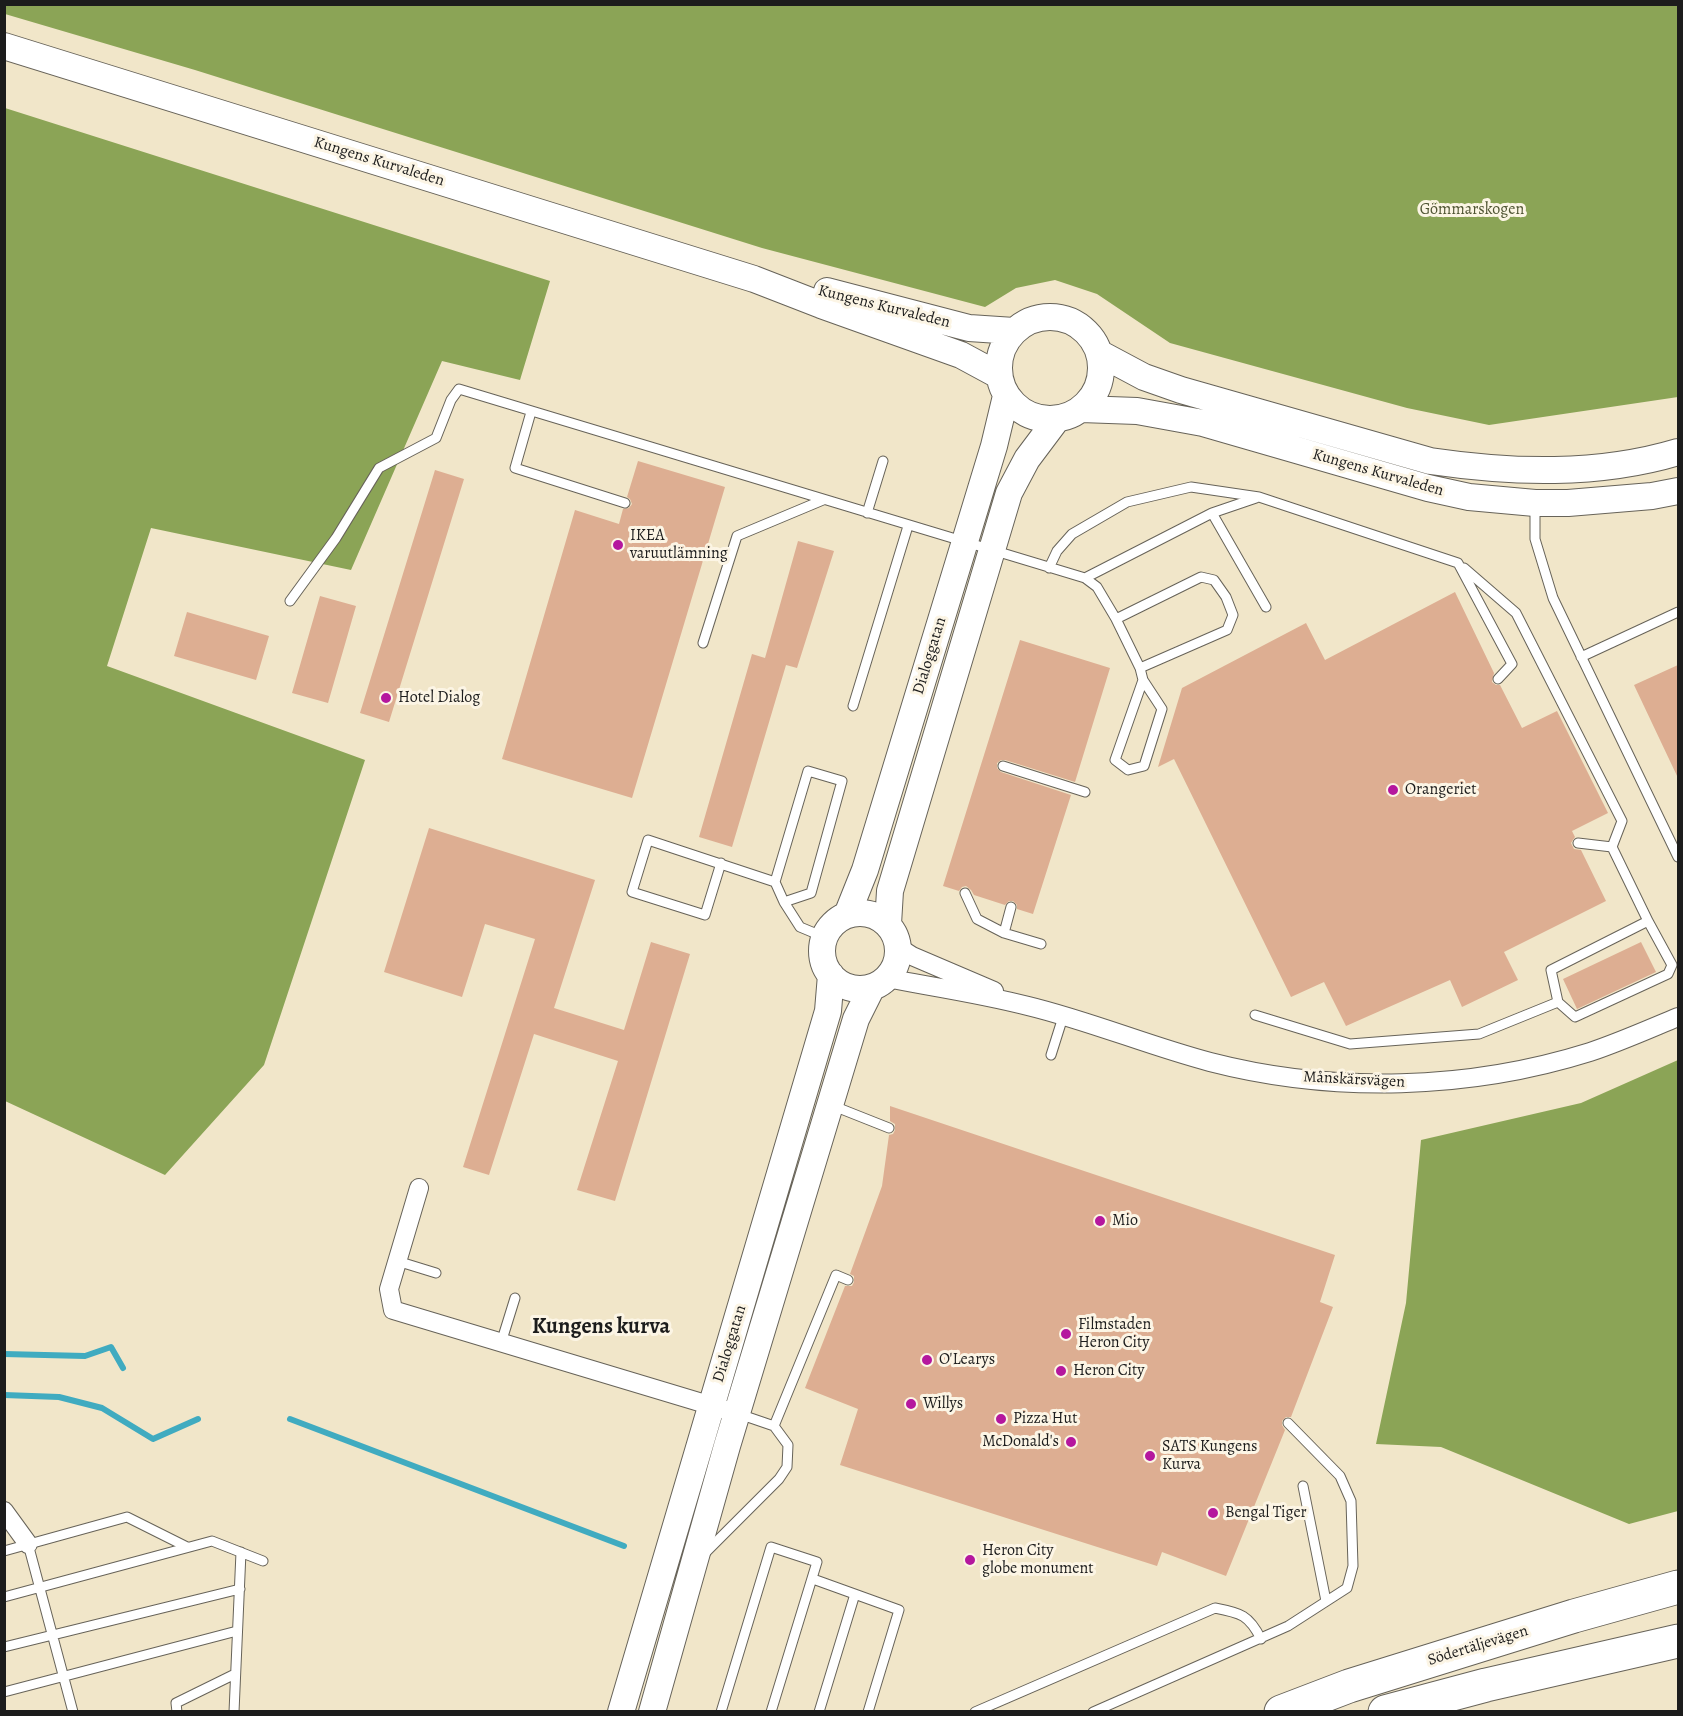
<!DOCTYPE html>
<html>
<head>
<meta charset="utf-8">
<style>
  body { margin:0 }
  #map { position:relative; width:1683px; height:1716px; overflow:hidden; background:#f1e6c9; font-family:Alegreya,serif }
  canvas { display:block }
  .frame { position:absolute; inset:0; border:6px solid #1c1c1c; pointer-events:none }
</style>
</head>
<body>
<div id="map">
<canvas width="1683" height="1716"></canvas>
<div class="frame"></div>
</div>
<script>
const g = document.querySelector('canvas').getContext('2d');
g.lineJoin = 'round';
function fill(path, color) {
  g.fillStyle = color;
  g.fill(path, 'evenodd');
}
function stroke(path, color, width, dash) {
  g.strokeStyle = color;
  g.lineWidth = width;
  g.lineCap = dash ? 'butt' : 'round';
  g.setLineDash(dash || []);
  g.stroke(path);
}
function drawText(font, color, halo, rows, align = 'center') {
  g.font = font + ' Alegreya,serif';
  g.lineWidth = 6;
  g.setLineDash([]);
  g.textBaseline = 'middle';
  g.strokeStyle = halo;
  g.fillStyle = color;
  for (const [text, x, y, turn = 0] of rows) {
    g.save();
    g.translate(x, y);
    g.rotate((+turn || 0) * Math.PI / 180);
    g.textAlign = isNaN(turn) ? turn : align;
    if (halo) g.strokeText(text, 0, 0);
    g.fillText(text, 0, 0);
    g.restore();
  }
}
fill(new Path2D(`
  M4 5H1678V397L1489 425 1407 408 1170 343 1097 294 1055 280 1016 288 985 307 762 248 195 70 5 14Z
  M5 108 550 281 520 380 442 361 351 570 151 528 107 666 365 760 264 1065 165 1175 5 1101Z
  M1678 1060V1511L1629 1524 1441 1447 1376 1444 1406 1303 1421 1140 1581 1103Z`), '#8ba456');
stroke(new Path2D(`
  M4 1354 85 1356 111 1347 123 1368
  M4 1395 59 1397 102 1408 153 1439 198 1419
  M290 1419 624 1546`), '#40abc0', 6);
fill(new Path2D(`
  M638 461 725 487 632 798 502 759 575 510 619 524 623 509 629 508 632 504 630 499 627 497Z
  M435 470 464 479 389 722 360 713Z
  M798 541 834 551 797 668 786 665 732 847 699 837 752 654 765 658Z
  M1455 592 1494 673 1492 682 1496 685H1500L1522 728 1557 711 1608 813 1572 831 1575 837 1571 843 1574 849 1581 850 1606 901 1504 952 1518 980 1462 1007 1450 980 1346 1026 1324 982 1291 997 1174 759 1158 767 1182 688 1306 623 1325 660Z
  M320 596 356 606 328 703 292 693Z
  M187 612 269 636 256 680 174 656Z
  M1020 640 1110 668 1075 782 1005 760H1001L997 763V768L1001 772 1071 795 1033 914 1017 909V905L1013 901H1009L1005 905 974 895 971 890 966 886 962 887 959 891 943 886Z
  M1678 665V778L1634 685Z
  M429 828 595 880 554 1008 624 1030 651 942 690 954 615 1201 577 1190 618 1061 534 1034 489 1175 463 1167 535 939 485 924 462 997 384 972Z
  M1641 942 1656 972 1577 1009 1563 979Z
  M890 1106 1335 1255 1320 1302 1333 1307 1291 1417H1286L1282 1421V1425L1285 1430 1226 1576 1162 1552 1157 1566 840 1465 858 1409 805 1388 845 1286H852L854 1282V1276L850 1274 882 1186 889 1135 893 1134 895 1130V1124L890 1121Z`), '#ddae92');
const lane = new Path2D(`
  M531 412 515 468 625 503
  M1535 506V539L1553 598 1678 857
  M867 513 883 461
  M1212 513 1256 498
  M1049 568 1057 551 1072 534 1127 502 1191 487 1259 497 1458 563 1512 664 1498 679
  M1464 568 1516 613 1622 821 1612 847
  M1085 578 1212 513 1266 607
  M290 601 336 538 379 468 436 438 451 400 459 389 1085 578 1097 587 1116 619 1140 668 1143 680 1115 760 1128 770 1144 766 1162 709 1143 680
  M1116 619 1201 577 1214 580 1226 597 1233 615 1227 630 1140 668
  M703 643 737 536 823 500
  M1581 657 1678 612
  M853 706 908 526
  M1003 766 1085 792
  M721 863 705 915 632 892 648 840 775 882 784 902 800 927 824 937
  M775 882 808 771 842 781 811 893 784 902
  M965 893 977 919 1004 933 1041 944
  M1004 933 1011 907
  M1558 1002 1575 1017 1668 974 1672 965 1648 921
  M1255 1015 1350 1044 1479 1034 1558 1002 1551 970 1648 921 1612 847 1578 843
  M1051 1055 1063 1017
  M831 1105 889 1128
  M397 1261 436 1273
  M501 1343 515 1298
  M739 1414 774 1426 836 1275 848 1280
  M1303 1486 1326 1601
  M28 1544 73 1712
  M4 1551 127 1517 187 1547
  M705 1553 779 1479 787 1467 788 1445 774 1426
  M813 1579 899 1610 868 1712
  M4 1597 212 1541 263 1561
  M4 1647 240 1589
  M4 1692 237 1631
  M177 1712 176 1703 235 1674
  M234 1712 241 1552
  M721 1712 771 1547 817 1562 771 1712
  M819 1712 855 1594
  M975 1712 1215 1608C1241 1613 1249 1615 1261 1639
  M1093 1712 1288 1626 1347 1588 1353 1566 1351 1501 1340 1476 1288 1423`);
const street = new Path2D(`
  M898 947 912 956 994 991
  M886 978C934 987 982 994 1028 1006 1090 1021 1149 1046 1210 1062 1334 1094 1469 1090 1590 1052 1620 1042 1649 1029 1678 1017
  M419 1188 389 1289 393 1310 739 1414
  M4 1511 28 1544`);
const secondary = new Path2D(`
  M4 46 754 279 821 305 961 355 998 375
  M827 291 969 328 1014 331
  M999 368a51 51 0 1 1 102 0a51 51 0 1 1-102 0Z
  M1099 353 1144 377 1181 390 1430 461C1512 473 1598 476 1678 452
  M1081 409 1137 411 1203 423 1428 488 1469 497 1535 503H1568L1652 496 1678 491
  M822 951a38 38 0 1 1 76 0a38 38 0 1 1-76 0Z
  M847 915 865 870 994 446 1006 396
  M888 924 890 891 1009 493 1027 459 1057 419
  M621 1712 828 1011 831 975
  M652 1712 727 1446 856 1019 872 987`);
const highway = new Path2D(`
  M1281 1712 1349 1686 1574 1616 1678 1587
  M1385 1712 1486 1685 1678 1641`);
stroke(lane, '#676359', 11);
stroke(street, '#676359', 20);
stroke(secondary, '#676359', 28);
stroke(highway, '#676359', 35);
stroke(lane, '#fff', 9);
stroke(street, '#fff', 18);
stroke(secondary, '#fff', 26);
stroke(highway, '#fff', 33);
for (const [x, y, r, color] of [
  [618,545,6,"#b5179e"],
  [386,698,6,"#b5179e"],
  [1393,790,6,"#b5179e"],
  [1100,1221,6,"#b5179e"],
  [1066,1334,6,"#b5179e"],
  [927,1360,6,"#b5179e"],
  [1061,1371,6,"#b5179e"],
  [911,1404,6,"#b5179e"],
  [1001,1419,6,"#b5179e"],
  [1071,1442,6,"#b5179e"],
  [1150,1456,6,"#b5179e"],
  [1213,1513,6,"#b5179e"],
  [970,1560,6,"#b5179e"]
]) {
  const dot = new Path2D();
  dot.arc(x, y, r, 0, 2 * Math.PI);
  g.fillStyle = color;
  g.fill(dot);
  stroke(dot, '#fcf5e5', 2);
}
drawText('16px', '#1c1c1c', '#fcf5e5', [
  ["Kungens Kurvaleden",379,162,17],
  ["Kungens Kurvaleden",884,307,14],
  ["Kungens Kurvaleden",1378,473,16],
  ["Dialoggatan",930,656,-73],
  ["Månskärsvägen",1354,1080,3],
  ["Dialoggatan",730,1344,-73],
  ["Södertäljevägen",1478,1646,-17]
]);
drawText('16px', '#4f5433', '#fcf5e5', [
  ["Gömmarskogen",1472,210]
]);
drawText('16px', '#1c1c1c', '#fcf5e5', [
  ["IKEA",630,536],
  ["varuutlämning",630,554],
  ["Hotel Dialog",398,698],
  ["Orangeriet",1405,790],
  ["Mio",1112,1221],
  ["Filmstaden",1078,1325],
  ["Heron City",1078,1343],
  ["O'Learys",939,1360],
  ["Heron City",1073,1371],
  ["Willys",923,1404],
  ["Pizza Hut",1013,1419],
  ["McDonald's",1059,1442,"right"],
  ["SATS Kungens",1162,1447],
  ["Kurva",1162,1465],
  ["Bengal Tiger",1225,1513],
  ["Heron City",982,1551],
  ["globe monument",982,1569]
], 'left');
drawText('bold 22px', '#1c1c1c', '#fcf5e5', [
  ["Kungens kurva",601,1328]
]);
</script>
</body>
</html>
